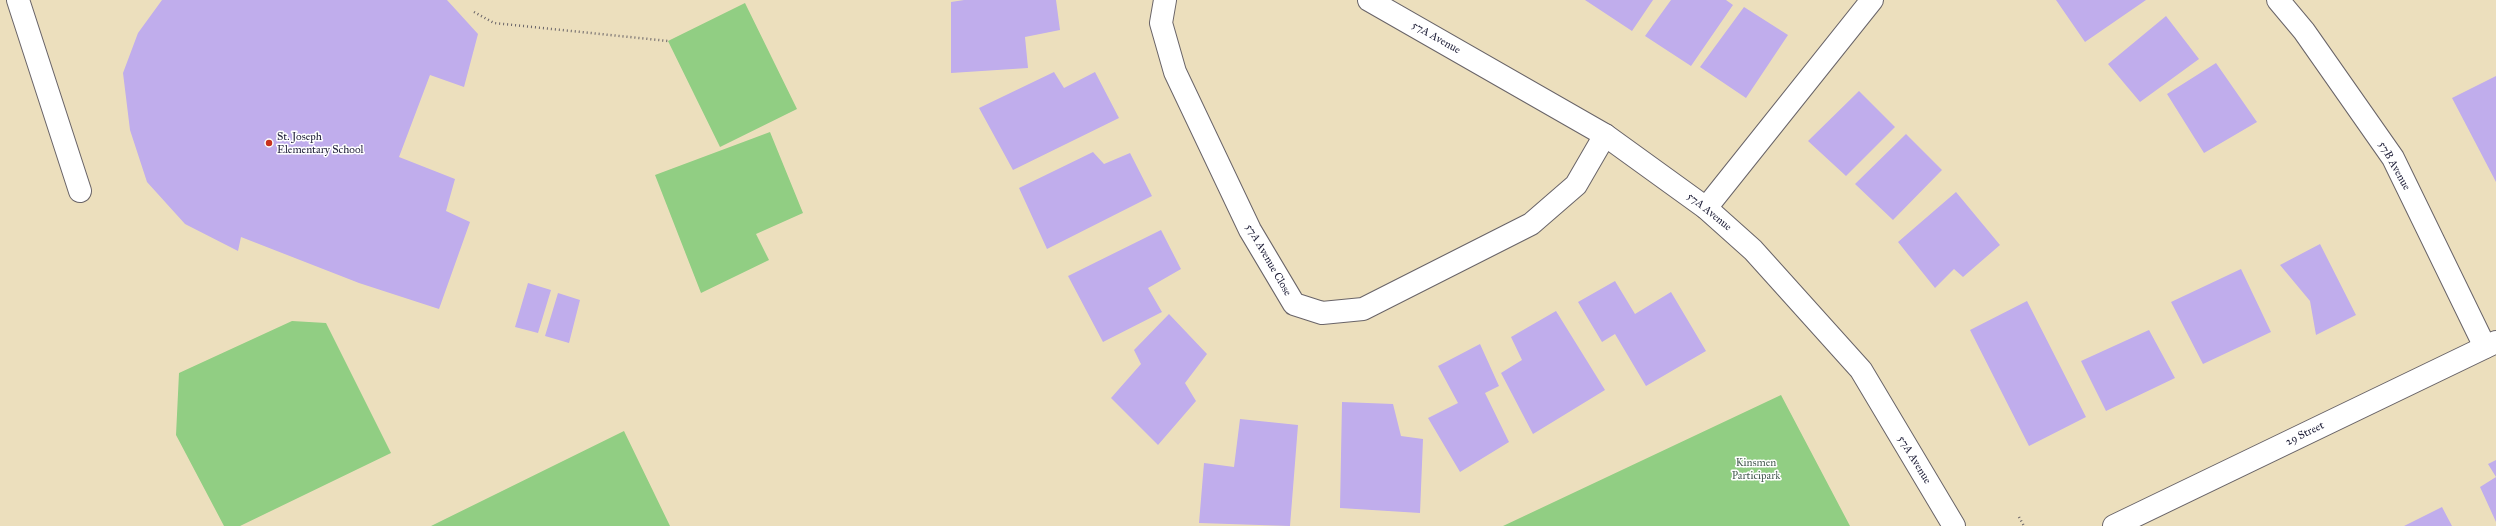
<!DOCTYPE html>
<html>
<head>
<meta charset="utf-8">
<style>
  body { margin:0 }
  canvas { display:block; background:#ecdfbd }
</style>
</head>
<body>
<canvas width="2496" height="526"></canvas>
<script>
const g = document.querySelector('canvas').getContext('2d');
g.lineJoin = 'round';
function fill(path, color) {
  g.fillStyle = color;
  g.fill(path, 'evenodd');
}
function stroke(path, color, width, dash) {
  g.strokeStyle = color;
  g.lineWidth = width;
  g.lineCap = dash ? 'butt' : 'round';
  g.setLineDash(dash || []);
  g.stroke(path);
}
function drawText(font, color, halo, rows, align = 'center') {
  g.font = font + ' "IM FELL Great Primer",serif';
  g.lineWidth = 3;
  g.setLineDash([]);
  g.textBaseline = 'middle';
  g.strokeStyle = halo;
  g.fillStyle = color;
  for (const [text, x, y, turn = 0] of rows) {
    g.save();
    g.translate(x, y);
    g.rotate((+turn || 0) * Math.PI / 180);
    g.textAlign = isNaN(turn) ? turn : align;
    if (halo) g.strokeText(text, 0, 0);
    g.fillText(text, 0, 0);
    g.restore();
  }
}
fill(new Path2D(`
  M745 3 797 109 720 147 668 41Z
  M770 132 803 213 756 234 769 260 701 293 655 175Z
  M292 321 326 323 391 453 240 526H224L176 435 179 373Z
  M1781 395 1850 526H1503Z
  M624 431 670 526H431Z`), '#91ce83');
fill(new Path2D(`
  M162 0H447L478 34 464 87 430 75 399 157 455 179 446 211 470 222 439 309 359 283 241 237 238 251 185 224 147 182 130 130 123 73 138 33Z
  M964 0H1056L1060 30 1025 37 1028 68 951 73V2Z
  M1585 0H1653L1632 31Z
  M1671 0H1726L1733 5 1691 66 1645 36Z
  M2056 0H2146L2085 42Z
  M1744 7 1788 35 1746 98 1700 67Z
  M2166 16 2199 59 2140 102 2108 64Z
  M2216 63 2257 122 2204 153 2167 94Z
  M1054 72 1064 88 1095 72 1119 118 1013 170 979 108Z
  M2496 76V182L2452 98Z
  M1859 91 1895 127 1846 176 1808 141Z
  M1906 134 1942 170 1893 220 1855 184Z
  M1093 152 1104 164 1130 153 1152 196 1047 249 1019 188Z
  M1956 192 2000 245 1963 277 1954 269 1935 288 1898 242Z
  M1161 230 1181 269 1148 288 1162 312 1103 342 1068 276Z
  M2320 244 2356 315 2316 335 2310 301 2280 265Z
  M2241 269 2271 332 2203 364 2171 302Z
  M1615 281 1635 314 1671 292 1706 351 1646 386 1615 334 1602 342 1578 302Z
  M528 283 551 290 538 333 515 327Z
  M558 293 580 300 569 343 545 336Z
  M2027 301 2086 417 2029 446 1970 330Z
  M1556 311 1605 390 1533 434 1501 373 1522 360 1511 337Z
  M1169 314 1207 354 1185 383 1196 401 1158 445 1111 398 1141 364 1134 350Z
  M2149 330 2175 378 2106 411 2081 361Z
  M1480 344 1499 386 1485 393 1509 442 1460 472 1428 418 1458 403 1438 366Z
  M1342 402 1393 404 1401 436 1423 439 1420 513 1340 508Z
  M1240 419 1298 425 1290 526 1199 523 1204 463 1234 467Z
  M2496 460V522L2480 487 2496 477 2488 464Z
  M2442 507 2452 526H2404Z`), '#c0adec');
const service = new Path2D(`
  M18 0 80 191
  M1706 208 1872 0`);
const minor = new Path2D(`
  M1165 0 1161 23 1175 72 1250 230 1294 304 1322 313 1363 309 1531 224 1576 185 1605 135
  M2278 0 2304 31 2393 158 2485 347`);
const tertiary = new Path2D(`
  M1369 0 1605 135 1706 208 1753 250 1861 370 1954 526
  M2114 526 2496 342`);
stroke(service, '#696468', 24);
stroke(minor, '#696468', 24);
stroke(tertiary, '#696468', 24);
stroke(new Path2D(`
  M474 12 494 23 668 41
  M2019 517 2024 526`), '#696468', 2.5, [1, 3]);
stroke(service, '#fff', 22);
stroke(minor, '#fff', 22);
stroke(tertiary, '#fff', 22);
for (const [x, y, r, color] of [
  [269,143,4,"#c8321e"]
]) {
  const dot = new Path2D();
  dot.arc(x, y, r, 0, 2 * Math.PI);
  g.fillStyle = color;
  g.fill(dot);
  stroke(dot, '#fff', 1.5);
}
drawText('11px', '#22223b', '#fff', [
  ["57A Avenue",1436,38,30],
  ["57B Avenue",2394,166,61],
  ["57A Avenue",1709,212,39],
  ["57A Avenue Close",1268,260,60],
  ["29 Street",2305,434,-26],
  ["57A Avenue",1914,460,59]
]);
drawText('11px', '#22223b', '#fff', [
  ["St. Joseph",277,137],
  ["Elementary School",277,150]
], 'left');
drawText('11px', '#495e54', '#fff', [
  ["Kinsmen",1756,463],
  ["Participark",1756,476]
]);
</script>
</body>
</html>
